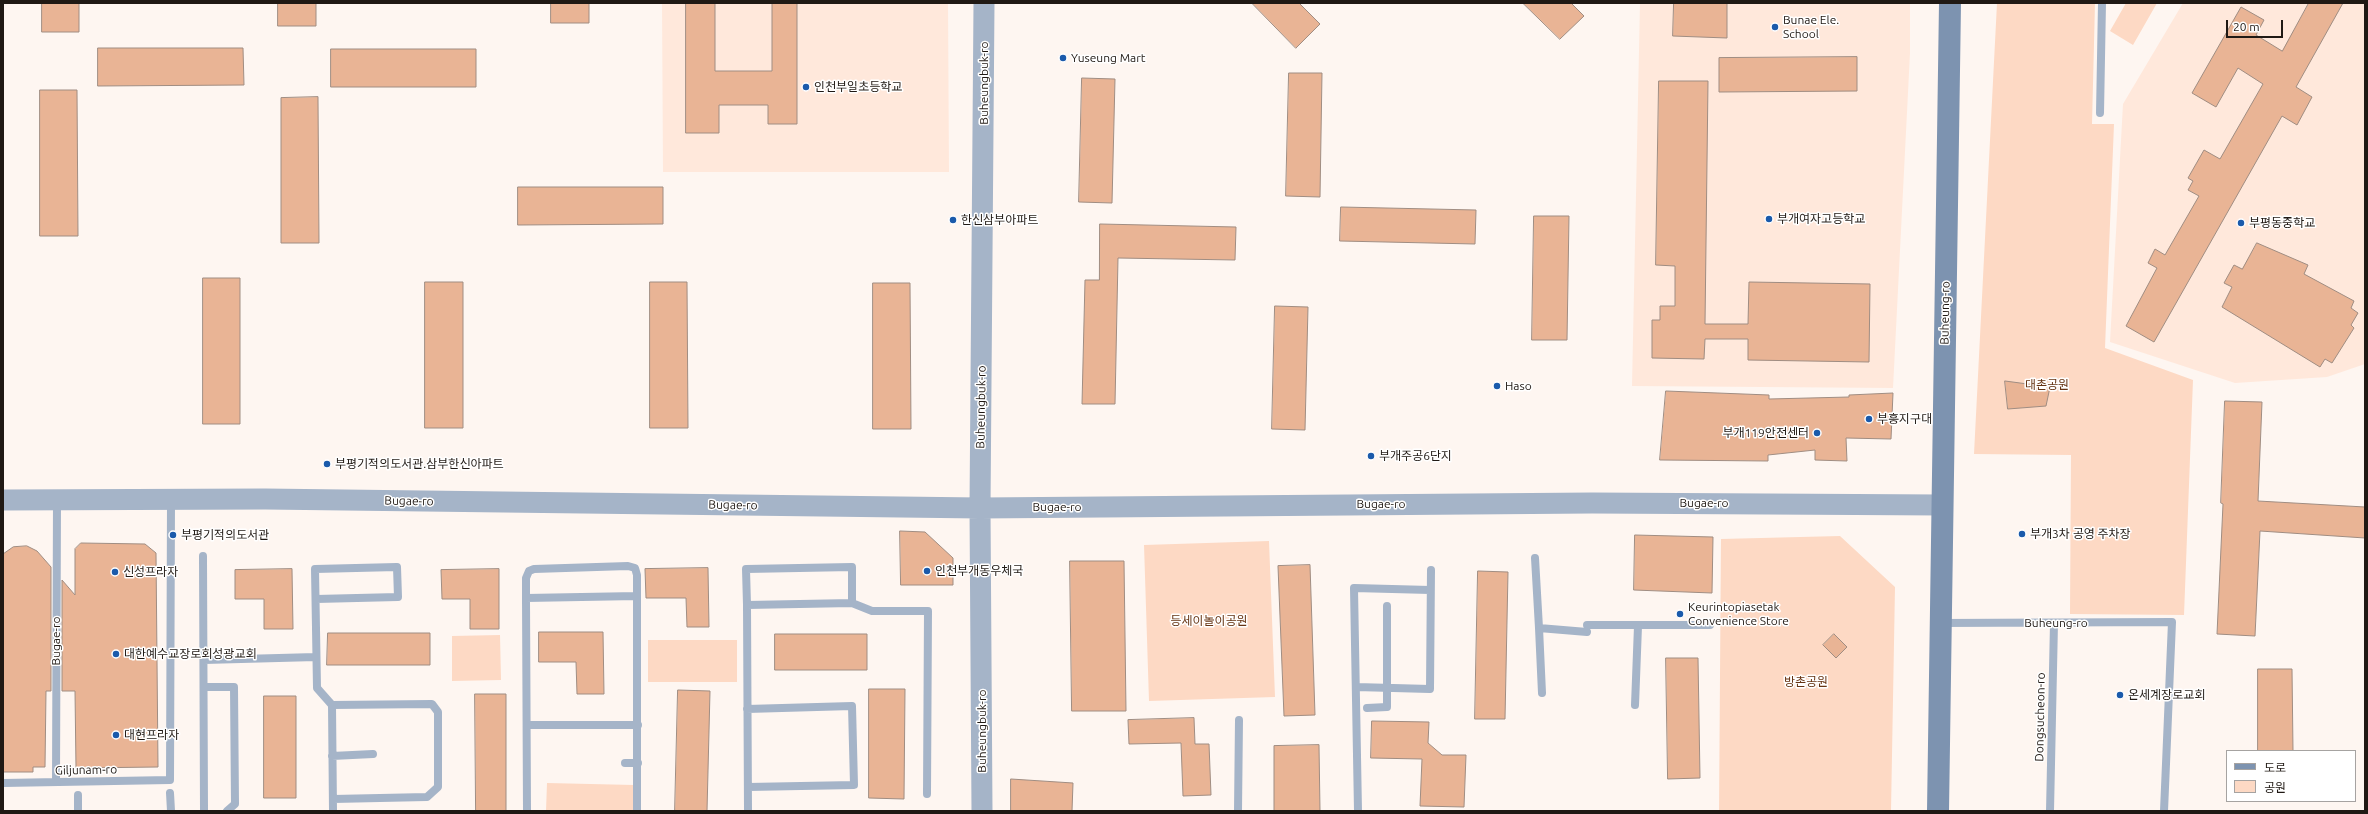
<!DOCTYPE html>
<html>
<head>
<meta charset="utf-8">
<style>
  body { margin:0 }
  #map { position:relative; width:2368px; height:814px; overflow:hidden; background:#fef6f1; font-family:Ubuntu,"Noto Sans KR",sans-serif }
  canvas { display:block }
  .frame { position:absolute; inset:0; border:4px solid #201914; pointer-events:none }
  .legend { position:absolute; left:2226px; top:750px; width:130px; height:52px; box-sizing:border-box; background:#fff; border:1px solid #a6a3a1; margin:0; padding:5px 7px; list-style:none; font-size:12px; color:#201914 }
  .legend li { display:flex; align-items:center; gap:8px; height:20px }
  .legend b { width:20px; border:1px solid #a6a3a1 }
  .scale { position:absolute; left:2226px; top:20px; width:57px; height:18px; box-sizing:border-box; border:2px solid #201914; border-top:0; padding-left:5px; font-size:12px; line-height:14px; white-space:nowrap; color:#201914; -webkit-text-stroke:3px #fff; paint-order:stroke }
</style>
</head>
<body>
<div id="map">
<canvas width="2368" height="814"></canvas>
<div class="frame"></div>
<ul class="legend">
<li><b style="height:5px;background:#7d93b0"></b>도로</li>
<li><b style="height:11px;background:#fdd9c4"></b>공원</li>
</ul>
<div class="scale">20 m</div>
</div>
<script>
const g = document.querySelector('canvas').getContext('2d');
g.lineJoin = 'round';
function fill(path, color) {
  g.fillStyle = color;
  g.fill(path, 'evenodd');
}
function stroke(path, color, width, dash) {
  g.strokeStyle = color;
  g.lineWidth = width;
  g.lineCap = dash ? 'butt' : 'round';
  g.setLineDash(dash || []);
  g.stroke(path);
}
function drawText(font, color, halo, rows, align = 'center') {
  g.font = font + ' Ubuntu,"Noto Sans KR",sans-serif';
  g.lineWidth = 3;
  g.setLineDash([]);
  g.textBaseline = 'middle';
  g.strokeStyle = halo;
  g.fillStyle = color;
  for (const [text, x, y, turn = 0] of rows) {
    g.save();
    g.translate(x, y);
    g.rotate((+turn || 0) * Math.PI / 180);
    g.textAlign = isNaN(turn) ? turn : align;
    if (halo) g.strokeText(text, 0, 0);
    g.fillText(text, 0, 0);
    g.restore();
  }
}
fill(new Path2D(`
  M662 3H948L949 172H663Z
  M1640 3H1910V53L1893 388 1632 386Z
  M2183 3H2365V364L2327 377 2235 383 2110 342 2123 104Z`), '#ffe8db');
fill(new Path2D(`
  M1997 3H2095L2092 124H2114L2105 348 2193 380 2184 615 2070 614 2071 455 1974 454Z
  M2126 3H2157L2133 45 2110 31Z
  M1840 536 1895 587 1891 811H1719L1721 539Z
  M1269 541 1275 697 1149 701 1144 545Z
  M500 635 501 680 452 681V636Z
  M648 640H737V682H648Z
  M547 783 634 785 633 811H546Z`), '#fdd9c4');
const building = new Path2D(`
  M42 3H79V32H42Z
  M278 3H316V26H278Z
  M551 3H589V23H551Z
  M686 3H715V71H772V3H797V124H768V105H719V133H686Z
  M1252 3H1299L1320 24 1296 48Z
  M1523 3H1571L1584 16 1560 39Z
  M1674 3H1727V38L1673 36Z
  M2309 3H2343L2296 87 2312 97 2297 125 2282 116 2154 342 2126 326 2157 268 2148 263 2155 249 2165 255 2199 196 2188 190 2193 181 2188 178 2204 150 2220 159 2263 84 2238 68 2216 107 2192 93 2241 7 2264 20 2256 35 2282 51Z
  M98 48H243L244 85 98 86Z
  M331 49H476V87H331Z
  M1857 57V91L1719 92V58Z
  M1289 73H1322L1320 197 1286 196Z
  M1082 78 1115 79 1112 203 1079 202Z
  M1659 81H1708L1705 324H1748L1749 282 1870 284 1869 362 1748 360V339H1705L1704 359 1652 358V320H1660V306H1675V266L1656 265Z
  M40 90H77L78 236H40Z
  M318 97 319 243H281V98Z
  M518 187H663V224L518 225Z
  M1341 207 1476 210 1475 244 1340 241Z
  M1534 216H1569L1567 340H1532Z
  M1100 224 1236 227 1235 260 1118 258 1115 404H1082L1085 280H1099Z
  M2257 243 2308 265 2304 274 2354 301 2351 308 2358 313 2351 325 2354 328 2332 363 2325 359 2320 367 2222 307 2232 287 2224 283 2234 265 2242 269Z
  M203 278H240V424H203Z
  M425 282H463V428H425Z
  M650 282H687L688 428H650Z
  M873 283H910L911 429H873Z
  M1275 306 1308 307 1305 430 1272 429Z
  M2005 381 2050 387 2046 406 2008 409Z
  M1666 391 1769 395V399L1849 397V395L1893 393 1891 439 1846 438 1847 461 1815 460V450L1768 455V461L1660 460Z
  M2225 401 2262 402 2258 501 2365 507V538L2260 531 2255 636 2217 634 2223 504 2221 503Z
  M900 531 925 532 953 558V585H901Z
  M1635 535 1713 537 1712 593 1634 590Z
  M81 543 145 544 156 553 158 767 76 768 75 691H62V580L75 595V549Z
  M27 546 37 551 51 567V691H46L45 767H33V772H3V554L13 547Z
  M1070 561H1124L1126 711H1072Z
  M1310 565 1315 715 1284 716 1278 566Z
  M708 568 709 627H687L686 598H646L645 569Z
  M292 569 293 629H264V599H235V570Z
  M499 569V629H470V599H442L441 570Z
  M1478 571 1508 572 1505 719H1475Z
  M539 632H603L604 694H577L576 662H539Z
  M328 633H430V665H327Z
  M775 634H867V670H775Z
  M1834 634 1847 647 1836 658 1823 645Z
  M1666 658H1698L1700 778 1668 779Z
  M2258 669H2292L2293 751H2258Z
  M869 689H905L904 799 869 798Z
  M678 690 710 691 707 811H675Z
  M475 694H506V811H476Z
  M264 696H296V798H264Z
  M1194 718 1195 744H1209L1211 795 1183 796 1181 743 1129 744 1128 720Z
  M1372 721 1429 722 1428 743 1442 755H1466L1464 807 1420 806 1422 759 1371 758Z
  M1319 745 1320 811H1274V746Z
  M1011 779 1073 783 1072 811H1011Z`);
fill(building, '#e9b495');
stroke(building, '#a08d82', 1);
stroke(new Path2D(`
  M2100 113 2102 3
  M203 556 204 811
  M1535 558 1539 628
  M526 598 637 596
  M316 599 398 597 397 567 315 569 317 688 332 705 333 811
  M852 603 747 605 746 569 852 567V603L872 611H928L927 794
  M747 605 748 811
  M1941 623 2172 622 2164 811
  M1587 625H1710
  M204 660 316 657
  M204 687H234L235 804 227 811
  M1356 687 1430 689 1431 570
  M1542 693 1539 628 1587 632
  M332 705 432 704 438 712V787L427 797 333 799
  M1635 705 1638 626
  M1367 708 1387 707V606
  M747 709 852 706 854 785 748 787
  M527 725H638
  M332 756 373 754
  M625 763H638
  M56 782 57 500
  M3 783 170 780 171 501
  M170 793 171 811
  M78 811V795
  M527 811 526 598V578L529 571 534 569 628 566 635 568 637 575V811
  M1238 811 1239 720
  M1358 811 1354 588 1430 590
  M2050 811 2054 623`), '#a5b4c8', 8);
stroke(new Path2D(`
  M3 500 265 499 980 508 1592 503 1942 505
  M982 811 980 508 984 3`), '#a5b4c8', 21);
stroke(new Path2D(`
  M1938 811 1950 3`), '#7d93b0', 22);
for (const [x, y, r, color] of [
  [1775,27,4,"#1a5aab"],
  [1063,58,4,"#1a5aab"],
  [806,87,4,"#1a5aab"],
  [1769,219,4,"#1a5aab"],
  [953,220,4,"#1a5aab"],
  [2241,223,4,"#1a5aab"],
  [1497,386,4,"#1a5aab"],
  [1869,419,4,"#1a5aab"],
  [1817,433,4,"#1a5aab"],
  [1371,456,4,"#1a5aab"],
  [327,464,4,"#1a5aab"],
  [2022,534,4,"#1a5aab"],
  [173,535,4,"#1a5aab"],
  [927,571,4,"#1a5aab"],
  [115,572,4,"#1a5aab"],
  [1680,614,4,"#1a5aab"],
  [116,654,4,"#1a5aab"],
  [2120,695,4,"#1a5aab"],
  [116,735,4,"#1a5aab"]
]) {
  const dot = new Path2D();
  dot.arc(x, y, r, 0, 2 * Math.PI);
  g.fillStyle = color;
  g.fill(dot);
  stroke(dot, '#fff', 1.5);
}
drawText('12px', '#201914', '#fff', [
  ["Bunae Ele.",1783,20],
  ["School",1783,34],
  ["Yuseung Mart",1071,58],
  ["인천부일초등학교",814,87],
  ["부개여자고등학교",1777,219],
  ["한신삼부아파트",961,220],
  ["부평동중학교",2249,223],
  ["Haso",1505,386],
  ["부흥지구대",1877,419],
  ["부개119안전센터",1809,433,"right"],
  ["부개주공6단지",1379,456],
  ["부평기적의도서관.삼부한신아파트",335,464],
  ["부개3차 공영 주차장",2030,534],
  ["부평기적의도서관",181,535],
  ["인천부개동우체국",935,571],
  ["신성프라자",123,572],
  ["Keurintopiasetak",1688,607],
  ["Convenience Store",1688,621],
  ["대한예수교장로회성광교회",124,654],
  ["온세계장로교회",2128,695],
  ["대현프라자",124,735]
], 'left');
drawText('12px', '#201914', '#fff', [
  ["Buheungbuk-ro",984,83,-90],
  ["Buheung-ro",1945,313,-89],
  ["Buheungbuk-ro",981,407,-89],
  ["Bugae-ro",409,501,1],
  ["Bugae-ro",1704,503],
  ["Bugae-ro",1381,504],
  ["Bugae-ro",733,505,1],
  ["Bugae-ro",1057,507],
  ["Buheung-ro",2056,623],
  ["Bugae-ro",56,641,-90],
  ["Dongsucheon-ro",2040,717,-89],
  ["Buheungbuk-ro",982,731,-90],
  ["Giljunam-ro",86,770,-1]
]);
drawText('12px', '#663413', '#fff', [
  ["대촌공원",2047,385],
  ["등세이놀이공원",1209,621],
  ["방촌공원",1806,682]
]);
</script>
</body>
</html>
